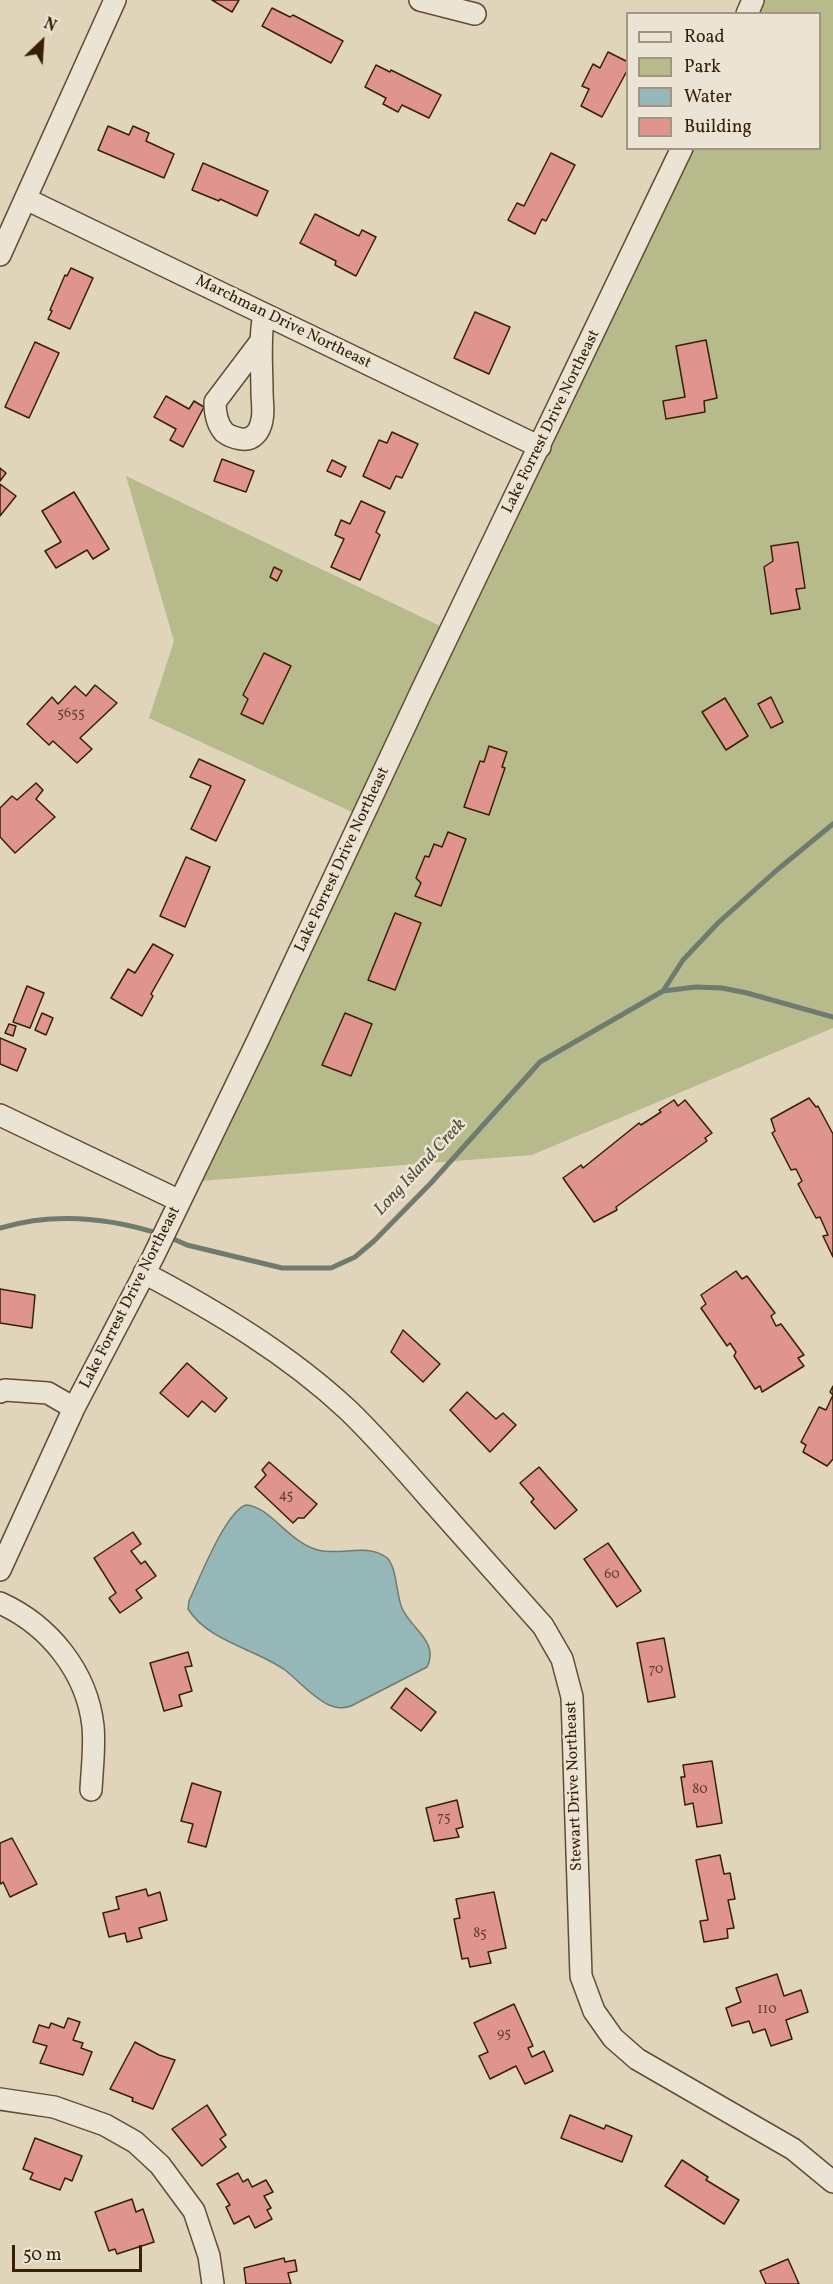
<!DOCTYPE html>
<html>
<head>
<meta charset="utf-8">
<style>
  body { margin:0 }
  #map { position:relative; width:833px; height:2284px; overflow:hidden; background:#e0d4bb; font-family:Vollkorn,serif }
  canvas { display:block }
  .legend { position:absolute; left:626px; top:12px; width:195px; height:138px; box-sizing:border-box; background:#ebe3d3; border:2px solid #a39581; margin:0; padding:8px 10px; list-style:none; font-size:18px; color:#372105 }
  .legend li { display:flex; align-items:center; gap:12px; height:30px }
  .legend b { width:30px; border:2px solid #a39581 }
  .north { position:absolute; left:12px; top:12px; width:60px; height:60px; -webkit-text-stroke:4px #ebe3d3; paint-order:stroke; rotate:25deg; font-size:16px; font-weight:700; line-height:24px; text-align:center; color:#372105 }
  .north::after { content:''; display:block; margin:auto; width:21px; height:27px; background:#372105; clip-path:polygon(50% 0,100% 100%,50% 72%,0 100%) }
  .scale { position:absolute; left:12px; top:2245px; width:130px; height:27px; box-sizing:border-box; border:3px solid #372105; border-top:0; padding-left:8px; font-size:18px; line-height:21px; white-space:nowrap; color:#372105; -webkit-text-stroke:4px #ebe3d3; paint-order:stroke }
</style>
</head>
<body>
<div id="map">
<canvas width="833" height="2284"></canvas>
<ul class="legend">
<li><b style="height:8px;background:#ebe3d3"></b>Road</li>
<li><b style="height:16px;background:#b7bb8c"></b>Park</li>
<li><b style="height:16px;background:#96b7b8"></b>Water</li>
<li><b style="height:16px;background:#df958e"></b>Building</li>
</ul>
<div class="north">N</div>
<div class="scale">50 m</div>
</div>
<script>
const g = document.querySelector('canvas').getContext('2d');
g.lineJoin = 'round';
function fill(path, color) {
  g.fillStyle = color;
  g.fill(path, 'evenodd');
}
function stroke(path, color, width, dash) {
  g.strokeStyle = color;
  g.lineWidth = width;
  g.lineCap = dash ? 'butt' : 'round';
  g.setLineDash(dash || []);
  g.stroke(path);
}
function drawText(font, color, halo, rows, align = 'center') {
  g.font = font + ' Vollkorn,serif';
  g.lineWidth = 5;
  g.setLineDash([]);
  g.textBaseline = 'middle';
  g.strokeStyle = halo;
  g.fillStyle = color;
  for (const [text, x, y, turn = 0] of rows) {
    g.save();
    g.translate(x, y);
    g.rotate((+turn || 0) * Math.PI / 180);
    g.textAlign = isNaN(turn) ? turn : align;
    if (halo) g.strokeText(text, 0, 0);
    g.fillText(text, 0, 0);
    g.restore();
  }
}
fill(new Path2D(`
  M763 0H833V1028L532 1155 188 1182 365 818 149 718 174 641 126 476 455 633 691 149 820 148V14L757 13Z`), '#b7bb8c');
const water = new Path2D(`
  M246 1505C270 1506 289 1543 318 1550 340 1556 366 1543 386 1557 397 1565 396 1595 402 1608 410 1628 440 1642 427 1667L351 1706C342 1709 337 1708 329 1705 313 1698 299 1681 285 1670 256 1649 209 1642 188 1609L189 1601C199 1580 225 1512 246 1505Z`);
fill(water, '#96b7b8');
stroke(water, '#707b70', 1.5);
stroke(new Path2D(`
  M663 991 683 960 719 922 777 870 833 824
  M0 1228C54 1212 107 1217 160 1234
  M169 1237 187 1245 282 1268H331L355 1257 374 1241 431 1183 540 1062 663 991 696 987 722 988 747 993 833 1017`), '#707b70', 5);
const building = new Path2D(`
  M212 0H239L232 12Z
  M272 8 290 17 293 15 343 41 331 63 262 26Z
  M608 52 628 62V69L602 117 581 106 589 89 582 86 593 64 600 68Z
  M376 65 390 72 391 70 441 95 429 118 402 105 398 112 383 104 386 98 365 87Z
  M108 126 129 135 133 126 149 133 146 141 174 154 164 178 98 150Z
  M551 153 575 165 546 221 542 219 535 234 508 220 517 203 524 206Z
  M203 163 268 191 257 216 220 199 219 201 192 190Z
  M315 214 359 236 362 230 376 237 356 276 335 265 336 261 300 243Z
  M71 268 93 278 70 329 48 319 52 311 50 310 65 275 67 276Z
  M475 312 510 327 489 374 454 358Z
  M706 340 717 398 704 401 705 412 666 419 663 401 685 397 676 346Z
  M35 342 59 353 29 418 5 407Z
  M166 396 189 409 194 401 204 407 183 447 170 440 176 429 154 417Z
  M392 432 418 444 402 478 396 476 390 489 363 476 379 440 387 443Z
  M222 459 254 471 246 492 214 481Z
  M332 460 346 467 341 477 327 471Z
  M0 468 6 473 0 481Z
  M0 484 16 496 0 516Z
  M74 492 109 549 93 559 87 550 56 568 45 551 61 542 42 511Z
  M361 501 385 512 376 532 380 535 360 580 331 567 344 539 335 535 341 520 350 524Z
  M798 542 805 588 796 589 800 609 771 614 764 567 773 561 771 546Z
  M274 567 282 571 277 581 270 577Z
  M264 653 291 666 263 724 241 714 248 699 243 695Z
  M95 685 117 703 80 738 92 749 77 763 53 741 49 745 27 724 52 697 58 704 75 686 86 696Z
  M771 697 783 722 771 728 758 704Z
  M725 698 748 736 726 750 702 712Z
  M489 746 507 752 502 767 505 768 489 815 464 807 480 761 484 762Z
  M199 759 245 780 216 841 191 829 211 786 190 777Z
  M36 783 43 790 36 799 55 817 15 853 0 837V808L12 796 17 800Z
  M448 832 466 839 441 906 415 896 421 883 416 878 425 856 429 857 434 844 442 847Z
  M186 857 210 867 185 927 160 916Z
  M395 913 421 923 395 990 368 980Z
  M153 944 173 955 151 994 153 996 142 1016 111 998 128 969 135 973Z
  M27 986 44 993 30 1028 13 1022Z
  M42 1013 53 1018 46 1035 35 1030Z
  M345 1013 372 1024 351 1076 322 1065Z
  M9 1024 16 1026 13 1036 5 1033Z
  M0 1038 26 1049 17 1071 0 1064Z
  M809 1098 816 1107 818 1106 833 1134V1257L823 1236 828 1235 820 1217 816 1218 798 1184 802 1181 796 1169 791 1170 772 1133 775 1131 771 1119Z
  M674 1100 678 1106 685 1100 712 1133 705 1138 707 1141 616 1207 617 1210 594 1222 563 1178 581 1165 583 1168 639 1123 641 1125 661 1112 659 1110Z
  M736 1271 742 1279 747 1276 775 1313 771 1316 776 1326 781 1324 804 1355 798 1358 804 1366 762 1392 760 1386 755 1389 734 1356 736 1352 730 1343 727 1346 701 1308 706 1304 701 1295Z
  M0 1289 35 1295 32 1328 0 1323Z
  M403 1330 440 1364 423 1382 391 1352Z
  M187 1363 227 1398 215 1412 202 1401 188 1417 160 1393Z
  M833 1386V1459L827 1466 803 1452 806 1445 801 1442 819 1407 826 1410 833 1395 830 1392Z
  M467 1392 496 1419 503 1413 516 1425 490 1452 450 1410Z
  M269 1462 317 1504 304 1518H298L293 1523 255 1487 266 1475 262 1470Z
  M539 1467 577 1510 555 1529 531 1502 534 1499 520 1483Z
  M133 1532 141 1544 131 1551 141 1564 145 1561 156 1576 136 1590 142 1598 120 1613 109 1598 116 1593 94 1558Z
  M608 1543 641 1591 617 1607 584 1559Z
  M664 1638 675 1697 648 1702 637 1643Z
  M188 1652 192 1666 185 1667 192 1691 179 1695 182 1706 164 1711 150 1663Z
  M406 1688 436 1712 421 1731 391 1708Z
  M712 1761 722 1823 697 1827 693 1803 685 1805 681 1777H685L683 1765Z
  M192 1783 221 1792 206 1847 188 1842 193 1824 181 1821Z
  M457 1800 463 1827 456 1829 459 1837 434 1841 426 1808Z
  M12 1838 37 1884 10 1897 3 1882 1 1884 0 1882V1843Z
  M720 1855 724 1874 730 1873 735 1899 728 1900 734 1928 727 1929 728 1938 704 1942 700 1921 708 1920 696 1860Z
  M146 1889 148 1896 160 1892 167 1920 139 1928 142 1938 127 1942 125 1933 109 1937 103 1913 119 1909 116 1897Z
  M494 1892 506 1948 488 1952 491 1963 470 1967 468 1958 462 1959 454 1919 460 1918 456 1899Z
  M777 1974 784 1996 801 1990 808 2012 786 2020 792 2039 771 2046 765 2029 753 2033 749 2021 732 2026 726 2008 741 2002 736 1988Z
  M514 2004 533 2046 528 2048 532 2057 544 2051 553 2071 525 2084 516 2066 490 2079 479 2056 488 2052 474 2023Z
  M68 2018 80 2022 73 2040 83 2043 81 2048 92 2052 83 2075 40 2063 47 2046 33 2042 39 2025 49 2028 51 2023 64 2028Z
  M135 2042 159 2055 175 2060 153 2109 132 2101 133 2098 110 2089Z
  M207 2105 226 2135 220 2139 226 2147 202 2166 172 2129Z
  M570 2115 604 2129 606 2125 632 2136 622 2162 561 2138Z
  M35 2138 82 2156 72 2181 65 2178 60 2190 30 2179 33 2173 23 2169Z
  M682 2160 708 2177 706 2180 739 2200 724 2224 665 2186Z
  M238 2173 243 2182 248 2179 252 2187 266 2180 273 2192 264 2196 271 2208 267 2210 272 2219 255 2228 249 2216 234 2224 226 2207 230 2205 217 2184Z
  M132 2199 136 2212 143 2209 154 2242 117 2254 115 2249 109 2251 95 2212Z
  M284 2258 285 2262 295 2260 297 2271 288 2273 291 2284H246L244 2268Z
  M788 2259 799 2284H766L760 2271Z`);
fill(building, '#df958e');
stroke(building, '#372105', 1.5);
const minor = new Path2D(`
  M420 0 475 14
  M747 14 753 0
  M26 199 540 447
  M0 255 115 0
  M261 341 215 402C215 413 217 424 224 432 229 436 235 438 241 439 253 441 260 431 262 420 264 411 262 401 262 392 262 366 259 339 264 314
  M0 1115 180 1201
  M144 1273C216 1311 288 1354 348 1410 377 1438 404 1469 431 1500 468 1542 506 1584 543 1626L562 1659 572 1697 581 1976 594 2011 613 2038 637 2059 793 2149 833 2182
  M0 1392 5 1390 48 1393 74 1408
  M0 1570 74 1408 153 1257 258 1040 420 694 682 148
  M0 1603C49 1625 87 1672 93 1726 95 1747 92 1769 91 1790
  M0 2099 54 2107 105 2125 135 2142 160 2165 194 2211 209 2256 213 2284`);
stroke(minor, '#614e32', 24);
stroke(minor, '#ebe3d3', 21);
drawText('14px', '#613e27', null, [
  ["5655",71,714],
  ["45",286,1496],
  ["60",612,1575],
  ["70",656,1670],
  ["80",700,1790],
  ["75",444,1818],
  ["85",480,1934],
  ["110",767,2010],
  ["95",504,2034]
]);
drawText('16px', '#372105', '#ebe3d3', [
  ["Marchman Drive Northeast",283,323,26],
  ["Lake Forrest Drive Northeast",552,422,-64],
  ["Lake Forrest Drive Northeast",343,860,-65],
  ["Lake Forrest Drive Northeast",131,1298,-63],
  ["Stewart Drive Northeast",575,1786,-92]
]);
drawText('italic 18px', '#544e3b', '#ebe3d3', [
  ["Long Island Creek",421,1168,-47]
]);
</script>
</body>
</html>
